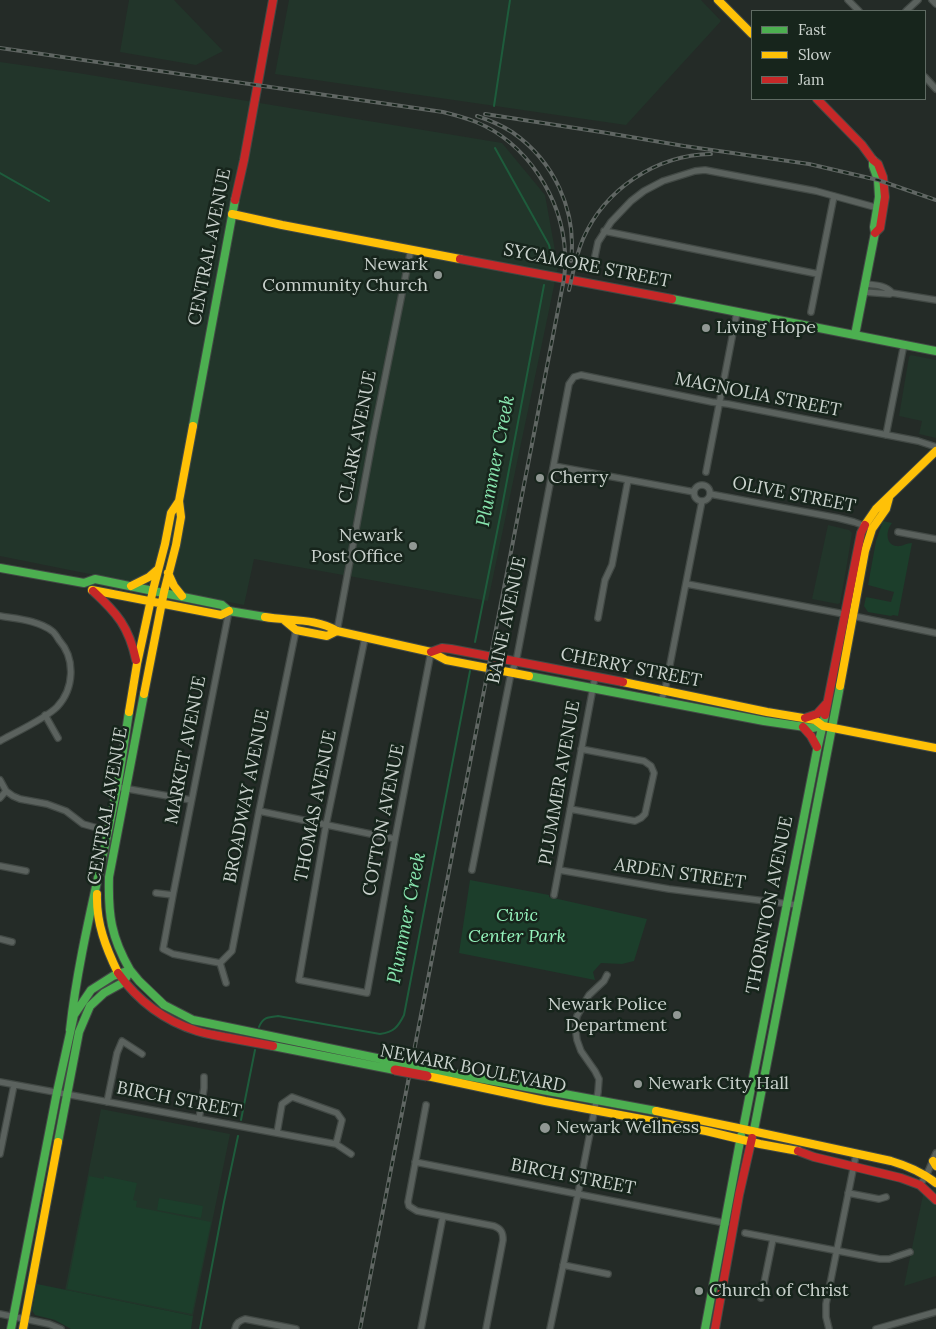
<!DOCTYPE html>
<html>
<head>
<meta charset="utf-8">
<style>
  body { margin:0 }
  #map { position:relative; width:936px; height:1329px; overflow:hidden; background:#242b27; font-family:Lora,serif }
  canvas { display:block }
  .legend { position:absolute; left:751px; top:10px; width:175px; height:90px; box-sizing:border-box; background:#17251c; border:1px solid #5f6b63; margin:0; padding:6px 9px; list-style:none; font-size:15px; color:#cbd3ce }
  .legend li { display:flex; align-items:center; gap:10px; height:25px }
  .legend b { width:25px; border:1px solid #5f6b63 }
</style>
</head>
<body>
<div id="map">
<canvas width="936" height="1329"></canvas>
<ul class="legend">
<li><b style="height:6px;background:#4caf50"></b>Fast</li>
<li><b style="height:6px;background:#ffc107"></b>Slow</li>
<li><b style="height:6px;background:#c62828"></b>Jam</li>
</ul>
</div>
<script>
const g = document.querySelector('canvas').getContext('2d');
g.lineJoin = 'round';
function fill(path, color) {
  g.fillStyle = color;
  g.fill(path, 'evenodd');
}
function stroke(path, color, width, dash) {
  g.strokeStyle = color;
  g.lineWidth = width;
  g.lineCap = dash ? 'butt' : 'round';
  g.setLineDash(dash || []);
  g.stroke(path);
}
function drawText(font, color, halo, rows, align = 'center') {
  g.font = font + ' Lora,serif';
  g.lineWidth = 5;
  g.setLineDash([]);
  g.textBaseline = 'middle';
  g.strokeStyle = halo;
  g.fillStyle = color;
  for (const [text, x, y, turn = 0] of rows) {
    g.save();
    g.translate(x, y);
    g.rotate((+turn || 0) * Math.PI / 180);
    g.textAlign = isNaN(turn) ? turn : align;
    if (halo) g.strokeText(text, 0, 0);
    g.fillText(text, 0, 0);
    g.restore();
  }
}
fill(new Path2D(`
  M129 0H174L223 51 196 65 120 52Z
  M289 0H701L721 21 626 125 275 74Z
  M0 62 78 73 502 143 545 195 558 267 488 601 254 559 244 605 0 556Z
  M911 355 936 360V438L919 434 922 421 899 416 909 357Z
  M828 525 849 530 852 533 846 570 840 603 838 604 812 599Z
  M101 1109 230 1134 193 1316 65 1290Z
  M936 1187V1276L904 1286 923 1195Z`), '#22352a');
fill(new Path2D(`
  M883 521 892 523C886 530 885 544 896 546 902 547 906 543 912 543L898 616 893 615 891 616 868 612 864 606 866 597 891 602 894 592 868 585 876 541Z
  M470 880 549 895V897L647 919 634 961 622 964 601 963 593 972 595 980 459 953Z
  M89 1176 104 1179V1176L137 1183 133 1200 137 1201 136 1207 211 1222 192 1314 67 1289Z
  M159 1198 203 1206 201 1218 157 1210Z
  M37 1284 193 1316 191 1329H71L55 1320 35 1315 32 1310Z`), '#1c3e2b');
stroke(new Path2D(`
  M494 106 510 0
  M495 148 549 245 551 254 548 265
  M0 173 49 201
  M475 642 501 512 544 285
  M259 1027C263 1017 268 1017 278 1016L380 1034C394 1032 398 1027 404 1015L470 671
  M241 1120 255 1050
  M200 1329 224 1202 238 1136`), '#1e5c3c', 2);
const street = new Path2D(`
  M848 0 859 11
  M932 0 936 4
  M906 11 918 0
  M925 77 936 89
  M604 231 818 274
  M592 270 598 242 611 222 631 201 644 191 663 181 695 171 705 170 816 191 878 208
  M865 284C874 285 886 285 892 293
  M864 292 890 294 892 293 936 300
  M811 312 834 196
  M886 435 904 344
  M554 466 694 492
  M706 472 737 312
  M694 493a8 8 0 1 1 16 0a8 8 0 1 1-16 0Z
  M710 494 838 518 854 522 868 527
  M898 532 936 539
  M687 584 844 614
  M0 616C17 619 37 620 52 631 55 633 57 637 59 640 76 659 74 689 57 707 45 719 16 732 0 741
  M853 616 936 633
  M598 618 605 580 612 565 628 480
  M337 631 373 437 411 249
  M365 638 326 825 299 980 367 993 395 839 431 652
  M661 701 665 690 702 501
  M45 715 58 738
  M0 780 6 791 13 796 20 799 47 804 66 811 83 824 108 831
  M117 787 191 800
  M0 798 6 791
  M570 809 635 821 641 818 645 814 654 773 651 766 644 761 581 749
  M259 811 395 839
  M0 866 26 871
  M472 870 511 673 516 662 569 384 574 377 581 375 712 402 728 404 918 441 936 447
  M559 870 669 889 797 905
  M156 893 173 895
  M554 895 595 677
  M0 939 12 942
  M220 963 173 954 163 949 173 895 229 611
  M220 963 232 951 259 811 296 630
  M220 963 226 983
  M0 1082 336 1144 351 1154
  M107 1102 117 1053 122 1041 142 1054
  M426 1105 408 1202 409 1206 417 1211 494 1226C501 1229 503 1232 503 1240L486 1329
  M199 1119 204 1088V1077
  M277 1133 282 1104 292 1097 337 1113 342 1120 336 1144
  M0 1154 14 1085
  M415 1162 725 1223 726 1224
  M920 1185 927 1174 936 1153
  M848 1193 879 1199 886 1197
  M745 1233 880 1259H889L910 1252
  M563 1265 608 1274
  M761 1298 773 1239
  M0 1314 49 1324 61 1329
  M235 1329C236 1323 239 1321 245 1319L296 1329
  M421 1329 443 1216
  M550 1329 578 1194 598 1092 599 1079 595 1071 581 1051 577 1040 575 1026 577 1016 586 1000 589 995 604 981 607 975
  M829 1329 826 1317V1304L856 1155
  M876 1329 936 1312`);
const fast = new Path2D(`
  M672 299 936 351
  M855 335 875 233 874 227 879 197 878 180 873 166V160
  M193 426 235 200
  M0 568 84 583 95 579 222 605 229 611 265 617
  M529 676 764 721 812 728 823 726
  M130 970C111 937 108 915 109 877L144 694
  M130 970 139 981 164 1005 193 1020 396 1062
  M70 1030C79 948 102 868 117 787 122 762 125 737 129 712
  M273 1046 395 1070
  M429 1069 656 1111
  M743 1129 817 750 825 715
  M754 1130 840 686
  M58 1142 79 1032 90 1006 104 993 124 982 130 970
  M11 1329 57 1092 74 1015 91 990 113 976 130 970
  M705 1329 741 1136`);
const slow = new Path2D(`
  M718 0 752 34
  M232 214 282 225 460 259
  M865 525 876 509 936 451
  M168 573 174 586 182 596
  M131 586 149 577 157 570
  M92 590 221 615 229 611
  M265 617C288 621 317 618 337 631L431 652 446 660 529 676
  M284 620 296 630 327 636 337 631
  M623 682 767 712 815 720 823 726 936 748
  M840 686 865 551 872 529 886 509 889 498
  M144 694 164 592 176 545 181 517 179 501 193 426
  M129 712 137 664 153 590 165 544 171 513 179 501
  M97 894C96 923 106 948 118 973
  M427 1076 545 1101 706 1131 760 1144 798 1151
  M656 1111 738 1128 891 1161C908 1166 922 1172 936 1183
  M933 1161 936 1166
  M23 1329 58 1142`);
const jam = new Path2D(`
  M817 99 862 145 873 160 878 164 883 177 885 197 880 228 875 233
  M235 200 244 160 273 0
  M460 259 672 299
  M93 591C117 613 129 627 136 660
  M431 652 442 648 451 649 623 682
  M825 715 861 533 865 525
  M805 718 817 714 826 704
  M803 727 811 736 817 747
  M118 973C138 1001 165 1021 197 1031 206 1034 215 1035 224 1037 240 1040 257 1043 273 1046
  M798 1151 814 1157 901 1178 920 1185 936 1200
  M715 1329 739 1195 752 1138`);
stroke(street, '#424945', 8);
stroke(fast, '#424945', 10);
stroke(slow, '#424945', 10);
stroke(jam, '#424945', 10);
stroke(street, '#5b625e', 5.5);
stroke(fast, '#4caf50', 8);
stroke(slow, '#ffc107', 8);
stroke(jam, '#c62828', 8);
const rail = new Path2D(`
  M0 48 443 112C455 115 466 118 476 122 527 143 562 198 565 252 566 261 565 270 564 279L360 1329
  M485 114 601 132 684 146 809 164 878 180 936 200
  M477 116C489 120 501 125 512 132 554 161 577 210 571 261
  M569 290C573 273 576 255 583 239 605 189 656 155 711 154`);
stroke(rail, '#606663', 4);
stroke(rail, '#17251c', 2, [5.5]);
const fastBridge = new Path2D(`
  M396 1062 429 1069`);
const jamBridge = new Path2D(`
  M395 1070 427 1076`);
stroke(fastBridge, '#424945', 11, []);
stroke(jamBridge, '#424945', 11, []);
stroke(fastBridge, '#4caf50', 9);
stroke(jamBridge, '#c62828', 9);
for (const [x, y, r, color] of [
  [438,275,5,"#919894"],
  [706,328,5,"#919894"],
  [540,478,5,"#919894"],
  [413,546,5,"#919894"],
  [677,1015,5,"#919894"],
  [638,1084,5,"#919894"],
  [545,1128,6,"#919894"],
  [699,1291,5,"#919894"]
]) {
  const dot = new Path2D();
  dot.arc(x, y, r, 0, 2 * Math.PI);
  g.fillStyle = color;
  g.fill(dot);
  stroke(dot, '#17251c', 2);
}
drawText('18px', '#cbd3ce', '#17251c', [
  ["CENTRAL AVENUE",210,247,-79],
  ["SYCAMORE STREET",587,266,11],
  ["MAGNOLIA STREET",758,395,11],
  ["CLARK AVENUE",358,437,-79],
  ["OLIVE STREET",794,495,11],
  ["BAINE AVENUE",507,620,-78],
  ["CHERRY STREET",631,668,11],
  ["MARKET AVENUE",186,750,-79],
  ["PLUMMER AVENUE",560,783,-80],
  ["BROADWAY AVENUE",247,796,-79],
  ["CENTRAL AVENUE",108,806,-80],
  ["THOMAS AVENUE",316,806,-79],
  ["COTTON AVENUE",384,820,-79],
  ["ARDEN STREET",680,874,8],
  ["THORNTON AVENUE",770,905,-79],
  ["NEWARK BOULEVARD",473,1069,11],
  ["BIRCH STREET",179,1100,11],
  ["BIRCH STREET",573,1177,11]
]);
drawText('18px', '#cbd3ce', '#17251c', [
  ["Newark",428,265,"right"],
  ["Community Church",428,286,"right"],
  ["Living Hope",716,328],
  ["Cherry",550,478],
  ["Newark",403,536,"right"],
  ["Post Office",403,557,"right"],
  ["Newark Police",667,1005,"right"],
  ["Department",667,1026,"right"],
  ["Newark City Hall",648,1084],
  ["Newark Wellness",556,1128],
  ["Church of Christ",709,1291]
], 'left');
drawText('italic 18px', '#96f4bd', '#17251c', [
  ["Civic",517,916],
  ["Center Park",517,937]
]);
drawText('italic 19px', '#88e6af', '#17251c', [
  ["Plummer Creek",496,461,-79],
  ["Plummer Creek",407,918,-79]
]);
</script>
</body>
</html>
